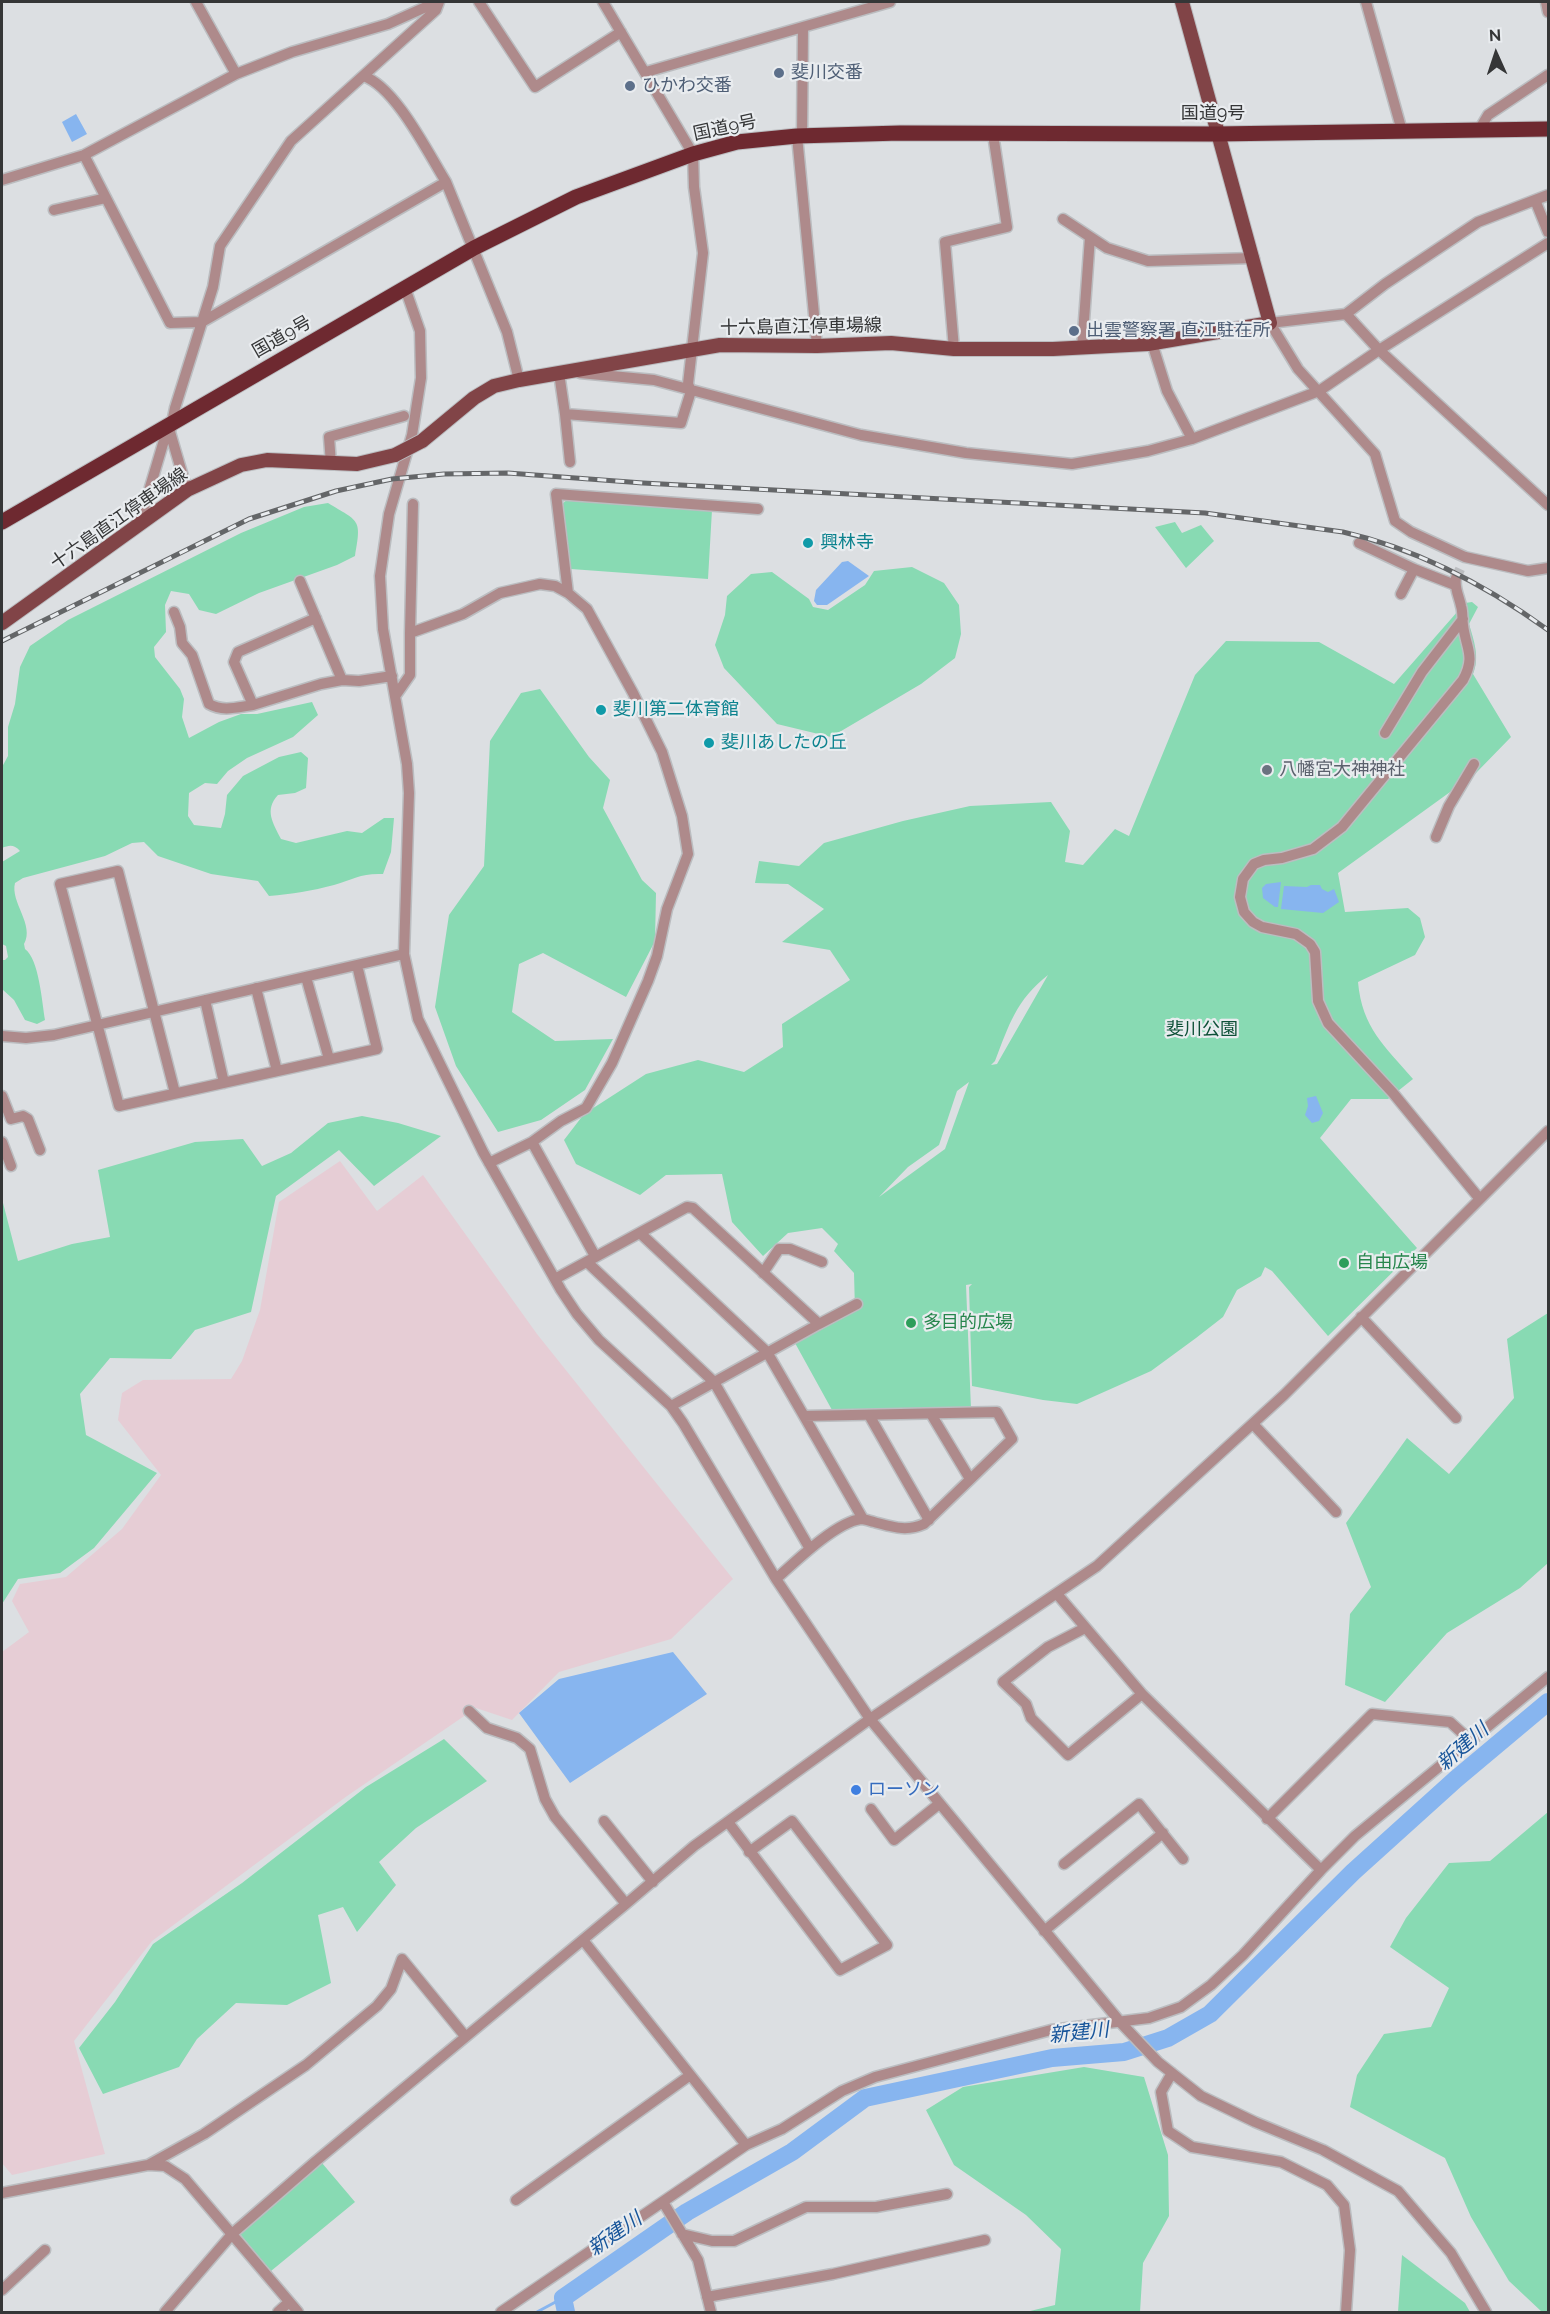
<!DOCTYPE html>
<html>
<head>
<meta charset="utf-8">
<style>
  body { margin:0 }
  #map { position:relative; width:1550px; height:2314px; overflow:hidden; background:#dcdfe2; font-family:Raleway,sans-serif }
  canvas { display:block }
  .frame { position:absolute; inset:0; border:3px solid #353637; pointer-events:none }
  .north { position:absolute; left:1466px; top:24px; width:60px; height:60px; -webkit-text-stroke:4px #e9ecef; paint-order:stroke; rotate:357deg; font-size:16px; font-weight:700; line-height:24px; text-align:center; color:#353637 }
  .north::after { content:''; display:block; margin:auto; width:21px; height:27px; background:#353637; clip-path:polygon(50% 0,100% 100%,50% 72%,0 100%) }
</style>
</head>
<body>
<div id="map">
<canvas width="1550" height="2314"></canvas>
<div class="frame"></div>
<div class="north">N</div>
</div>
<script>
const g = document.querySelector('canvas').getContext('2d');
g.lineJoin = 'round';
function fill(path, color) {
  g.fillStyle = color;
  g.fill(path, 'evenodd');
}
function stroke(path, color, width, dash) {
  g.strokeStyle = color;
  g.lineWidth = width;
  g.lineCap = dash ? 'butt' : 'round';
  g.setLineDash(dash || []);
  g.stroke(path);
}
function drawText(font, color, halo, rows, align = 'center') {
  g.font = font + ' Raleway,"Noto Sans JP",sans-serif';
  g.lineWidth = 4.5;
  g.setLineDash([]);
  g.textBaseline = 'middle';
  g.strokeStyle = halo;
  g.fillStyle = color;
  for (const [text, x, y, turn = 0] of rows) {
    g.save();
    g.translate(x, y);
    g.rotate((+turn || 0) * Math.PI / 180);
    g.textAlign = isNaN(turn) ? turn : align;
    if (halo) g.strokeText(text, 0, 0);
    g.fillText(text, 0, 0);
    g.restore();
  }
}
fill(new Path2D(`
  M340 1161 377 1211 423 1175 537 1334 733 1579 671 1639 559 1672 512 1720 476 1708 347 1796 152 1941 74 2041 105 2154 12 2175 2 2163V1652L29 1632 12 1601 20 1584 66 1577 122 1529 161 1475 118 1420 122 1393 143 1380 231 1379 242 1361 260 1310 279 1202Z`), '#e6cdd5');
fill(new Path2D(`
  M568 499 712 510 708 579 571 569 562 504Z
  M328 503C359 522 362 518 355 556L337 565 259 593 216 614 199 610 189 594 171 591 165 605 166 632 154 647 155 657 180 689 184 699 182 717 189 738 219 722 241 714H257L312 702 318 715 293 737 247 758 228 771 217 784 205 783 189 793 188 816 194 825 221 828 225 814 227 795 243 776 279 757 301 752 308 758 306 788 295 793 278 795C264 810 273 823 281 839L296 843 347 831 362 833 384 818H394L391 852 383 874C361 873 354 879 334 885 312 891 292 894 269 896L258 881 211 874 158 856 144 842 132 843 105 856 23 878 15 883C10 902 35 925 24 944L25 949C39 959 42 1002 45 1020L37 1024 25 1020 14 1000 2 989V960H5L8 957 6 946 2 944V862L20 851C14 844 9 845 2 848V767L8 756V727L15 704 20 667 30 646 68 620 241 533 304 507Z
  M1175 522 1182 533 1201 525 1214 541 1186 568 1155 527Z
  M912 567 944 583 959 605 961 634 955 658 921 684 831 737 777 724 724 668 715 645 725 615 727 596 751 574 772 572 809 599 813 607 828 610 865 585 874 571Z
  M1472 602 1478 607 1469 624C1474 641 1480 657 1473 674L1511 737 1475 774 1338 873 1345 912 1408 908 1420 918 1425 937 1415 955 1358 982C1362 1028 1385 1046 1413 1079L1388 1099H1351L1320 1138 1417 1248 1328 1336 1272 1271 1265 1267 1261 1276 1237 1290 1223 1317 1196 1338 1151 1371 1077 1404 1043 1400 972 1386 969 1287 972 1284 966 1285 971 1409 832 1410 795 1343 855 1311 854 1273 834 1251 838 1244 822 1228 788 1233 763 1256 732 1222 722 1174 666 1175 640 1195 576 1164 564 1140 584 1114 646 1074 698 1060 744 1072 783 1047 782 1024 850 980 830 950 782 942 824 909 788 884 755 883 759 861 799 866 824 843 903 821 970 806 1051 802 1070 831 1065 862 1083 865 1115 829 1129 836 1195 675 1226 641 1319 642 1394 684 1465 603ZM1048 975 997 1064 991 1065 995 1061C1009 1025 1016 1000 1048 975ZM969 1082 945 1149 879 1197 908 1167 939 1145 957 1091Z
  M540 689 589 757 610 780 603 808 642 880 656 893 655 941 626 997 543 953 519 964 512 1012 555 1041 613 1039 585 1090 541 1120 498 1132 456 1066 435 1007 449 915 484 866 490 741 521 693Z
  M362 1116 398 1123 441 1136 374 1186 339 1150 276 1196 251 1312 195 1330 171 1359 110 1358 80 1394 86 1435 157 1473 94 1548 60 1573 18 1579 2 1604V1199L18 1261 72 1244 110 1237 98 1170 195 1142 243 1139 262 1166 291 1153 328 1123Z
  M1548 1313V1563L1520 1588 1447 1633 1385 1702 1345 1685 1350 1614 1371 1587 1346 1523 1407 1438 1449 1474 1514 1398 1507 1339Z
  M444 1739 487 1781 416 1828 379 1862 396 1885 357 1932 343 1907 318 1915 331 1983 287 2005 236 2003 197 2039 179 2067 103 2094 79 2048 115 2002 153 1944 242 1883 366 1787Z
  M1548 1812V2312H1542L1509 2281 1471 2217 1445 2158 1350 2107 1357 2075 1384 2034 1431 2027 1449 1988 1390 1947 1406 1918 1449 1863 1490 1861Z
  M1084 2067 1144 2077 1168 2155 1169 2216 1143 2263 1140 2312H1026L1055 2305 1061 2249 1026 2215 954 2165 926 2110 963 2087Z
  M322 2163 355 2202 271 2271 240 2234Z
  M1402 2255 1465 2303 1470 2312H1398Z`), '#88dab3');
fill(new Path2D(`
  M76 114 87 134 72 142 62 122Z
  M848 561 869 576 827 605H817L814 601 816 590 842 562Z
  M1281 882 1278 907H1275L1263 898 1262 888 1266 884Z
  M1311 885H1320L1322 889 1328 892 1334 889 1339 902 1323 913 1281 909 1284 886 1307 887Z
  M1316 1096 1323 1113 1319 1121 1312 1123 1305 1115 1308 1106 1307 1098Z
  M673 1652 707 1694 570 1783 519 1713 559 1679Z`), '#87b5ef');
stroke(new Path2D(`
  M537 2312 563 2298`), '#87b5ef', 3);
stroke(new Path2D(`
  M566 2312 563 2298 687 2212 792 2152 865 2098 1052 2058 1124 2052 1168 2038 1210 2014 1353 1872 1456 1779 1548 1702`), '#87b5ef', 18);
stroke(new Path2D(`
  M1456 578 1461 567`), '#bbbdc0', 10, [10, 5]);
const minor = new Path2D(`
  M196 2 236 74
  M479 2 535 87 621 32
  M1366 2 1402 131
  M1546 2 1548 12
  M646 72 890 2
  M363 76C395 86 428 153 446 182
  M1479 130 1488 115 1548 75
  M797 136 817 346
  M802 136 803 27
  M84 155 170 323 202 322 446 182 507 332 519 380
  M2 180 84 155 236 74 292 52 388 24 437 2
  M1548 195 1478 222 1385 284 1346 314 1270 323 1298 369 1375 454 1395 521 1411 532 1465 557 1528 571 1548 568
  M1535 200 1548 232
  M54 210 106 198
  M1063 219 1107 248 1148 261 1254 258
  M405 288 420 331 421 378 412 435 389 514 380 576 383 629 407 764 409 793 404 954 418 1019 483 1152 561 1290 577 1314 599 1340 671 1406 683 1423 776 1579 870 1719 1121 2023 1158 2062 1201 2096 1255 2122 1323 2150 1398 2191 1451 2253 1486 2312
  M1346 314 1379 350 1548 505
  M1152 343 1167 391 1192 439
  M1082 348 1090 237
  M954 349 945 242 1007 227 993 134
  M559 373 565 414 681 423 691 391 688 384 703 253 694 187 693 154 603 2
  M580 373 654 380 861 435 966 453 1072 464 1148 451 1192 439 1319 391 1379 350 1548 243
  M565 414 570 462
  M331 464 329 437 404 416
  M187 490 170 432 175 408 213 287 220 246 291 141 436 10 439 2
  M139 524 165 437 170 432
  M1359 543 1414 569 1455 585
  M1456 578C1454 588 1459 596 1461 606 1463 612 1462 619 1463 625 1466 649 1476 656 1463 680L1342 827 1313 849 1282 858 1264 860 1254 864 1243 879 1240 897 1244 912 1253 922 1262 927 1296 934 1310 944 1315 952 1318 1001 1328 1023 1393 1093 1479 1198
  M300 581 342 680
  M568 593 556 494 758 509
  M1401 594 1414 569
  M174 612 180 627 182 643 192 655 209 704C223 712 238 707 253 705
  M316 618 238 652 234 662 253 705 321 684 342 680 359 681 392 676
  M410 633 413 504
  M396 695 410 675V633L463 614 500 593 540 584 555 586 568 593 587 609 633 693 662 752 682 816 688 854 667 909 657 956 648 981 612 1063 586 1108 561 1121 532 1142 489 1163
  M1385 733 1422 672 1463 619
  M1436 837 1449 806 1474 764
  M306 977 329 1059
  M256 988 277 1071
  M205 1000 224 1083
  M2 1036 26 1038 54 1035 404 954
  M175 1093 118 871 60 884 119 1106 377 1049 357 965
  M2 1096 11 1119 23 1116 28 1119 40 1150
  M2 1142 11 1166
  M532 1142 595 1256
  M640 1233 767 1352 804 1416 997 1412 1012 1439 924 1524C906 1532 893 1527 874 1522 870 1521 865 1519 861 1519 836 1522 795 1562 776 1579
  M587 1262 714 1382 810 1549
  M763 1273 779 1249H790L822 1262
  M555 1279 687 1207 693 1208 819 1324 671 1406
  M1361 1317 1456 1418
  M819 1324 857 1304
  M931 1414 970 1479
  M869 1415 929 1520
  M804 1416 863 1519
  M1253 1424 1336 1512
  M1057 1594 1142 1694 1321 1870
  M1085 1628 1048 1647 1003 1682 1026 1704 1031 1718 1068 1755 1142 1694
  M469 1711 487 1728 517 1738 530 1749 545 1799 555 1817 626 1904
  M871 1809 894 1840 939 1804
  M1267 1819 1372 1714 1450 1722 1471 1741
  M604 1821 653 1882
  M728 1822 840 1970 887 1945 792 1821 749 1852
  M1064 1864 1139 1804 1183 1859
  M1044 1931 1163 1833
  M583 1940 746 2145
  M1172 2073 1161 2092 1168 2131 1192 2147 1281 2162 1327 2185 1344 2205 1350 2250 1346 2312
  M148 2165 204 2134 306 2065 377 2006 391 1989 402 1959 465 2036
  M2 2193 148 2165 165 2166 185 2179 298 2312
  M516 2200 689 2076
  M663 2202 698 2260 711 2312
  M682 2234 712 2241H734L806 2207H876L947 2194
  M2 2290 45 2250
  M707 2297 833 2274 985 2240
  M165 2312 233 2233 316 2161 626 1904 694 1846 870 1719 1097 1566 1284 1395 1548 1131
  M278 2312 289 2302
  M501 2312 746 2145 782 2129 842 2091 875 2077 1051 2030 1149 2018 1181 2007 1211 1985 1243 1955 1321 1870 1355 1836 1548 1677`);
const major = new Path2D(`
  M422 441 474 398 494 386 519 380 720 345 817 346 891 343 954 349H1053L1148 344 1270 323 1182 2
  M2 623 187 490 241 465 267 460 357 464 395 455`);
const highway = new Path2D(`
  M2 522 474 248 576 197 693 154 737 142 797 136 900 133 1217 134 1548 129`);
stroke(minor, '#bbbdc0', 13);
stroke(major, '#bbbdc0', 16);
stroke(highway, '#bbbdc0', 17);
stroke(minor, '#ae8a8b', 10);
stroke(major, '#814447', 14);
stroke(highway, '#6e2930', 15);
const rail = new Path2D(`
  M2 641 249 519 336 491 392 479 444 474 508 473 643 483 1205 513 1343 532C1418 549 1487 586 1548 630`);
stroke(rail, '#646668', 5);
stroke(rail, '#e9ecef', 3, [9]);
const majorBridge = new Path2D(`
  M395 455 422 441`);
stroke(majorBridge, '#bbbdc0', 16, []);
stroke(majorBridge, '#814447', 14);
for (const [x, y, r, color] of [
  [779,73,6,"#5c6f8a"],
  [630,86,6,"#5c6f8a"],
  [1074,331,6,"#5c6f8a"],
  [808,543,6,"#0f9aa8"],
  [601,710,6,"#0f9aa8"],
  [709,743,6,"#0f9aa8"],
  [1267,770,6,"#6b7280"],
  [1344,1263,6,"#2e9e5b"],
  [911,1323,6,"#2e9e5b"],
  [856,1790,6,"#3f7fe0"]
]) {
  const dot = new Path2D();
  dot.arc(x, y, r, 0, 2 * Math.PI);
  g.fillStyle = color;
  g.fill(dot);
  stroke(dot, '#e9ecef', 2);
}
drawText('18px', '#4e5e75', '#e9ecef', [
  ["斐川交番",791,73],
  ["ひかわ交番",642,86],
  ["出雲警察署 直江駐在所",1086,331]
], 'left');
drawText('18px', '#353637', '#e9ecef', [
  ["国道9号",1213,114],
  ["国道9号",725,128,-12],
  ["十六島直江停車場線",801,327,-1],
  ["国道9号",282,337,-30],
  ["十六島直江停車場線",119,519,-35]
]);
drawText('18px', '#0d838f', '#e9ecef', [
  ["興林寺",820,543],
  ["斐川第二体育館",613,710],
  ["斐川あしたの丘",721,743]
], 'left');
drawText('18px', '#5b616d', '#e9ecef', [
  ["八幡宮大神神社",1279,770]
], 'left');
drawText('18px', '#0d5037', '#e9ecef', [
  ["斐川公園",1202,1030]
]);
drawText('18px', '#27864d', '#e9ecef', [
  ["自由広場",1356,1263],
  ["多目的広場",923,1323]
], 'left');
drawText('18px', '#366cbe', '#e9ecef', [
  ["ローソン",868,1790]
], 'left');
drawText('italic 20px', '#18559a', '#e9ecef', [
  ["新建川",1463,1747,-41],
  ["新建川",1079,2033,-6],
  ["新建川",615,2234,-35]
]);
</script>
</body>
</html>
